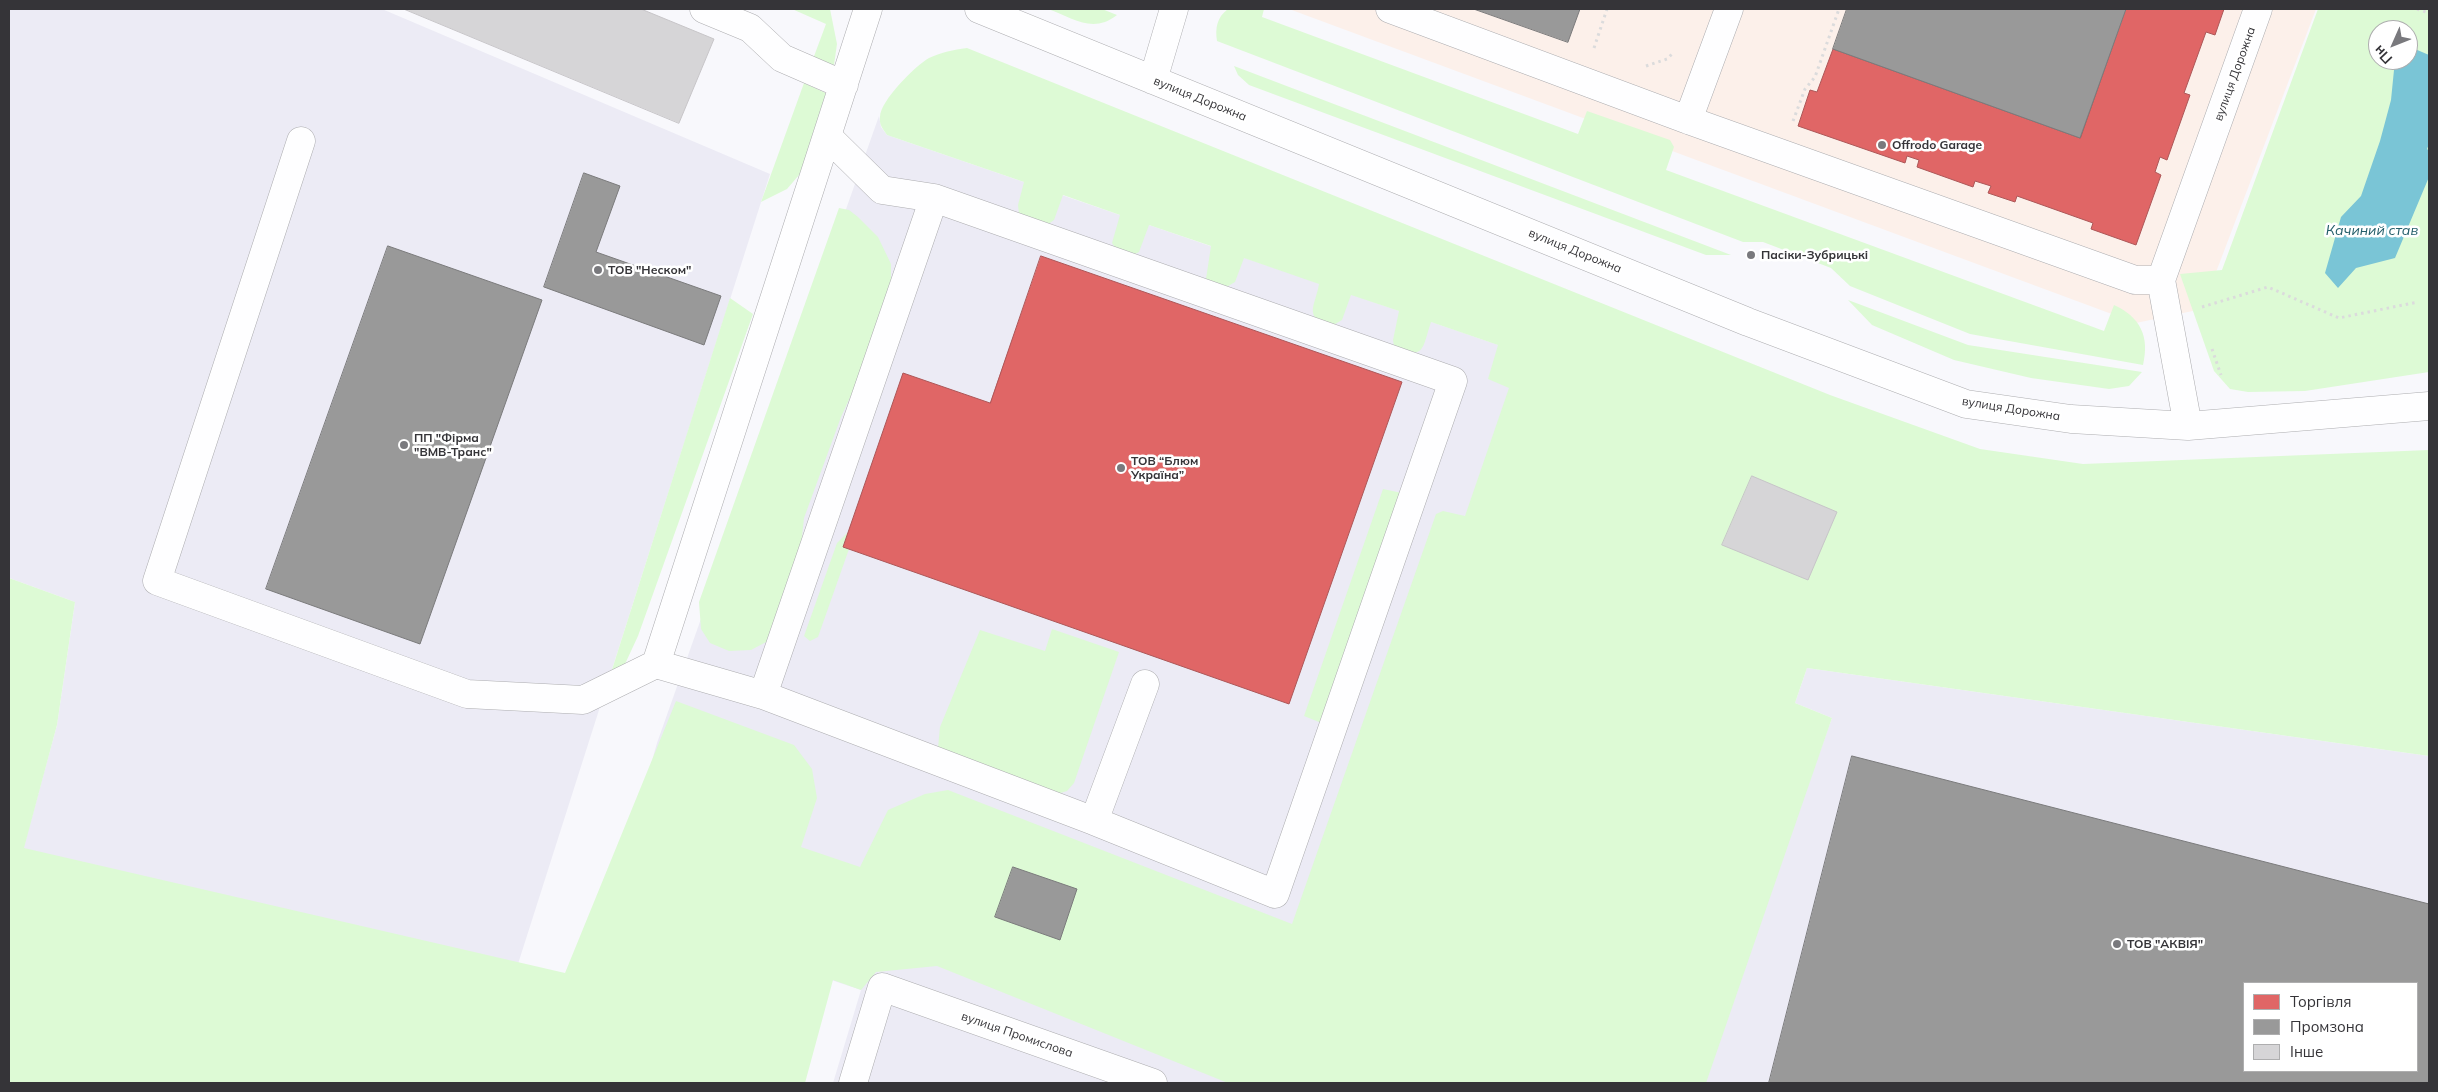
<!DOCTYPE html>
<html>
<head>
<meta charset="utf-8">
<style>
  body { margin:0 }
  #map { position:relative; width:2438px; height:1092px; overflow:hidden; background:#f8f8fc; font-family:Mulish,sans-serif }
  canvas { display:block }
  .frame { position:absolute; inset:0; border:10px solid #353438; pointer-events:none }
  .legend { position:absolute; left:2243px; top:982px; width:175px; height:90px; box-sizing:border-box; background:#fff; border:1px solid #aeaeaf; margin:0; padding:6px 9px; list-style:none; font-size:15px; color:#353438 }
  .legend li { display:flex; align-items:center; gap:10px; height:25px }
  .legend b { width:25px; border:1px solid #aeaeaf }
  .north { position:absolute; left:2368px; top:20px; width:50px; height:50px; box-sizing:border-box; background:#fff; border:1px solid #aeaeaf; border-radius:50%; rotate:226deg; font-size:14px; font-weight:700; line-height:20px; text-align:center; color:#353438 }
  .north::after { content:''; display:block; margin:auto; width:18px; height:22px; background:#79797d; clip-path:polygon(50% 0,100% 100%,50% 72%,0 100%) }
</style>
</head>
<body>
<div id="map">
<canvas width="2438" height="1092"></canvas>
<div class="frame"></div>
<ul class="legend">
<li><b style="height:14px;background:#e06666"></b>Торгівля</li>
<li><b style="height:14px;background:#999"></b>Промзона</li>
<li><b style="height:14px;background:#d6d5d7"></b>Інше</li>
</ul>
<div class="north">Пн</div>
</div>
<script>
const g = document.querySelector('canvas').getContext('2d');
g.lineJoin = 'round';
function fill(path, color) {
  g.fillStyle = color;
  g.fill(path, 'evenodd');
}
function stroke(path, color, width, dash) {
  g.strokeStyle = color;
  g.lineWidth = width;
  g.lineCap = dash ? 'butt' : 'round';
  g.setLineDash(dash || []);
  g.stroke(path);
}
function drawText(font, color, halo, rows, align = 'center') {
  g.font = font + ' Mulish,sans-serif';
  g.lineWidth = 5;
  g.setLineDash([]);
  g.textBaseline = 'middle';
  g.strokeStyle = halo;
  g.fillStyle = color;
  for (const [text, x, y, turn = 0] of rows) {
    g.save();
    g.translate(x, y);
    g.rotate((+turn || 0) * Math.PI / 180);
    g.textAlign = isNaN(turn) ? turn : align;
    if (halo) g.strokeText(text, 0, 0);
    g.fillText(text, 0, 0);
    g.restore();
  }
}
fill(new Path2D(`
  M1289 9H2316L2202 309 2136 323Z`), '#fcf0ea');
fill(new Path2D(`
  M9 9H382L770 174 480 1083H9V901L57 725 75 602 9 578Z
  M879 116 881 127 887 135 1548 362 1345 1083H833L861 990 611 906 657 743Z
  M1807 668 2429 756V1083H1700L1832 718 1795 703ZM2244 983H2417V1071H2244Z`), '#ecebf5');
fill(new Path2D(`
  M792 9H830L837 44 834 65 813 59 826 24Z
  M1048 9H1102L1117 15C1093 34 1073 18 1048 9Z
  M1228 9H1264L1262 17 1578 134 1587 111 1670 140 1674 147 1666 170 2104 331 2114 305C2140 317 2150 336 2143 365L1970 334 1850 286 1831 268 1763 242H1743L1217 41C1215 28 1217 17 1228 9Z
  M2318 9H2429V372L2305 391 2248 392 2230 389 2214 371 2180 274 2222 270ZM2378 30H2408V60H2378Z
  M967 48 1830 395 1980 449 2083 464 2429 450V756L1807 668 1795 703 1832 718 1706 1083H1228L937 966 876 972 861 990 833 980 805 1083H9V578L75 602 57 725 24 848 565 973 676 701 794 745 812 769 817 798 801 847 860 867 888 810 925 794 948 790 1292 924 1436 514 1443 511 1465 516 1509 388 1488 379 1498 345 1431 322C1422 349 1425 361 1394 346L1393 340 1399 311 1351 295 1342 320 1330 327C1303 316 1315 307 1319 284L1244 258 1235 282 1223 289 1210 284 1206 279 1211 246 1149 225 1139 252 1133 255 1116 249 1112 243 1120 215 1063 195 1054 220 1047 225 1019 214 1018 205 1024 182 887 135C883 129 879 125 880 117 880 101 915 66 929 58 942 52 953 50 967 48Z
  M1234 66 1731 255H1706L1249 85 1238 75Z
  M804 83 830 95 805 168 787 189 761 202Z
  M839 208 849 210 858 217 878 237 891 264V308L841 417 804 518 798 574 768 641 751 650 729 651 710 643 701 629 699 602Z
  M730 298 753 314 638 636 625 664 609 679Z
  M1848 300 1968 345 2142 372 2129 386 2109 389 2031 378 1954 360 1872 325Z
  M1383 489 1402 493 1324 724 1304 716Z
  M848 532 843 546 849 549 818 637 810 641 804 636 837 543Z
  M1052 629 1119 652 1074 783 1067 791 1047 797 938 748 940 727 980 630 1045 651Z`), '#ddfad5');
fill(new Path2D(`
  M2408 46 2429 55V144L2427 149 2429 151V177L2395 258 2356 268 2338 288 2325 273 2341 217 2361 196 2380 141 2391 100 2395 60H2408Z`), '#7ac5d6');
const shops = new Path2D(`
  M2126 9H2224L2215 35 2206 32 2184 93 2190 95 2167 160 2160 157 2155 172 2161 175 2136 245 2091 229 2093 223 2017 196 2015 202 1988 193 1991 186 1975 181 1973 187 1917 167 1919 160 1907 156 1905 163 1798 126 1810 90 1817 92 1833 49 2080 138Z
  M1041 256 1402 382 1289 704 843 547 903 373 990 403Z`);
fill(shops, '#e06666');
stroke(shops, '#ad5758', 1);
const industry = new Path2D(`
  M1474 9H1580L1568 42Z
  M1847 9H2126L2080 138 1833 49Z
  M584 173 620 186 596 252 721 296 704 345 544 287Z
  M388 246 542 300 420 644 266 589Z
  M1852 756 2429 904V1083H1769ZM2244 983H2417V1071H2244Z
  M1013 867 1077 889 1060 940 995 917Z`);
fill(industry, '#999');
stroke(industry, '#7b7b7c', 1);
const building = new Path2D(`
  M404 9H641L714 39 679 123Z
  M1752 476 1837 512 1808 580 1722 545Z`);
fill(building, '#d6d5d7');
stroke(building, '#c7c5c8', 1);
const minor = new Path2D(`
  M704 9 750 28 782 58 844 85
  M868 9 656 664 763 695 1094 821 1145 684
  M979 9 1748 322 1966 404 2071 419 2188 426 2429 406
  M1390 9 1688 120 2135 280H2161L2188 426
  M1153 80 1174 9
  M1688 120 1729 9
  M828 137 882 190 934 198 1453 381 1275 894 1094 821
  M301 141 157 581 467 694 583 700 656 664
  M2161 280 2258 9
  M763 695 934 198
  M853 1083 882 987 1153 1083`);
stroke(minor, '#adadb0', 29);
stroke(new Path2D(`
  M2417 9 2429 13
  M1594 48 1607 9
  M1646 66 1667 59 1673 53
  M1793 121 1805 89 1815 77 1839 9
  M2202 307 2268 287 2339 318 2418 302
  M2212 349 2221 375`), '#dbdbdc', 3, [2.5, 4]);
stroke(minor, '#fefeff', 28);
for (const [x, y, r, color] of [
  [1882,145,5,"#79797d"],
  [1751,255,5,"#79797d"],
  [598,270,5,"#79797d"],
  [404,445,5,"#79797d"],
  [1121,468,5,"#79797d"],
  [2117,944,5,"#79797d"]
]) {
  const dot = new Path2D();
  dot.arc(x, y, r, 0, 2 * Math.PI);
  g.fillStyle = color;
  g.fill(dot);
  stroke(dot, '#fff', 2);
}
drawText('12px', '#353438', '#fff', [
  ["вулиця Дорожна",2235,74,-70],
  ["вулиця Дорожна",1200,99,22],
  ["вулиця Дорожна",1575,251,22],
  ["вулиця Дорожна",2011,409,9],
  ["вулиця Промислова",1017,1035,19]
]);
drawText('bold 12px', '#353438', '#fff', [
  ["Offrodo Garage",1892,145],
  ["Пасіки-Зубрицькі",1761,255],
  ["ТОВ \"Неском\"",608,270],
  ["ПП \"Фірма",414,438],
  ["\"ВМВ-Транс\"",414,452],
  ["ТОВ “Блюм",1131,461],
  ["Україна”",1131,475],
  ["ТОВ \"АКВІЯ\"",2127,944]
], 'left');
drawText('italic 14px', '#245e6a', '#fff', [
  ["Качиний став",2372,231]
]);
</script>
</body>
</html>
